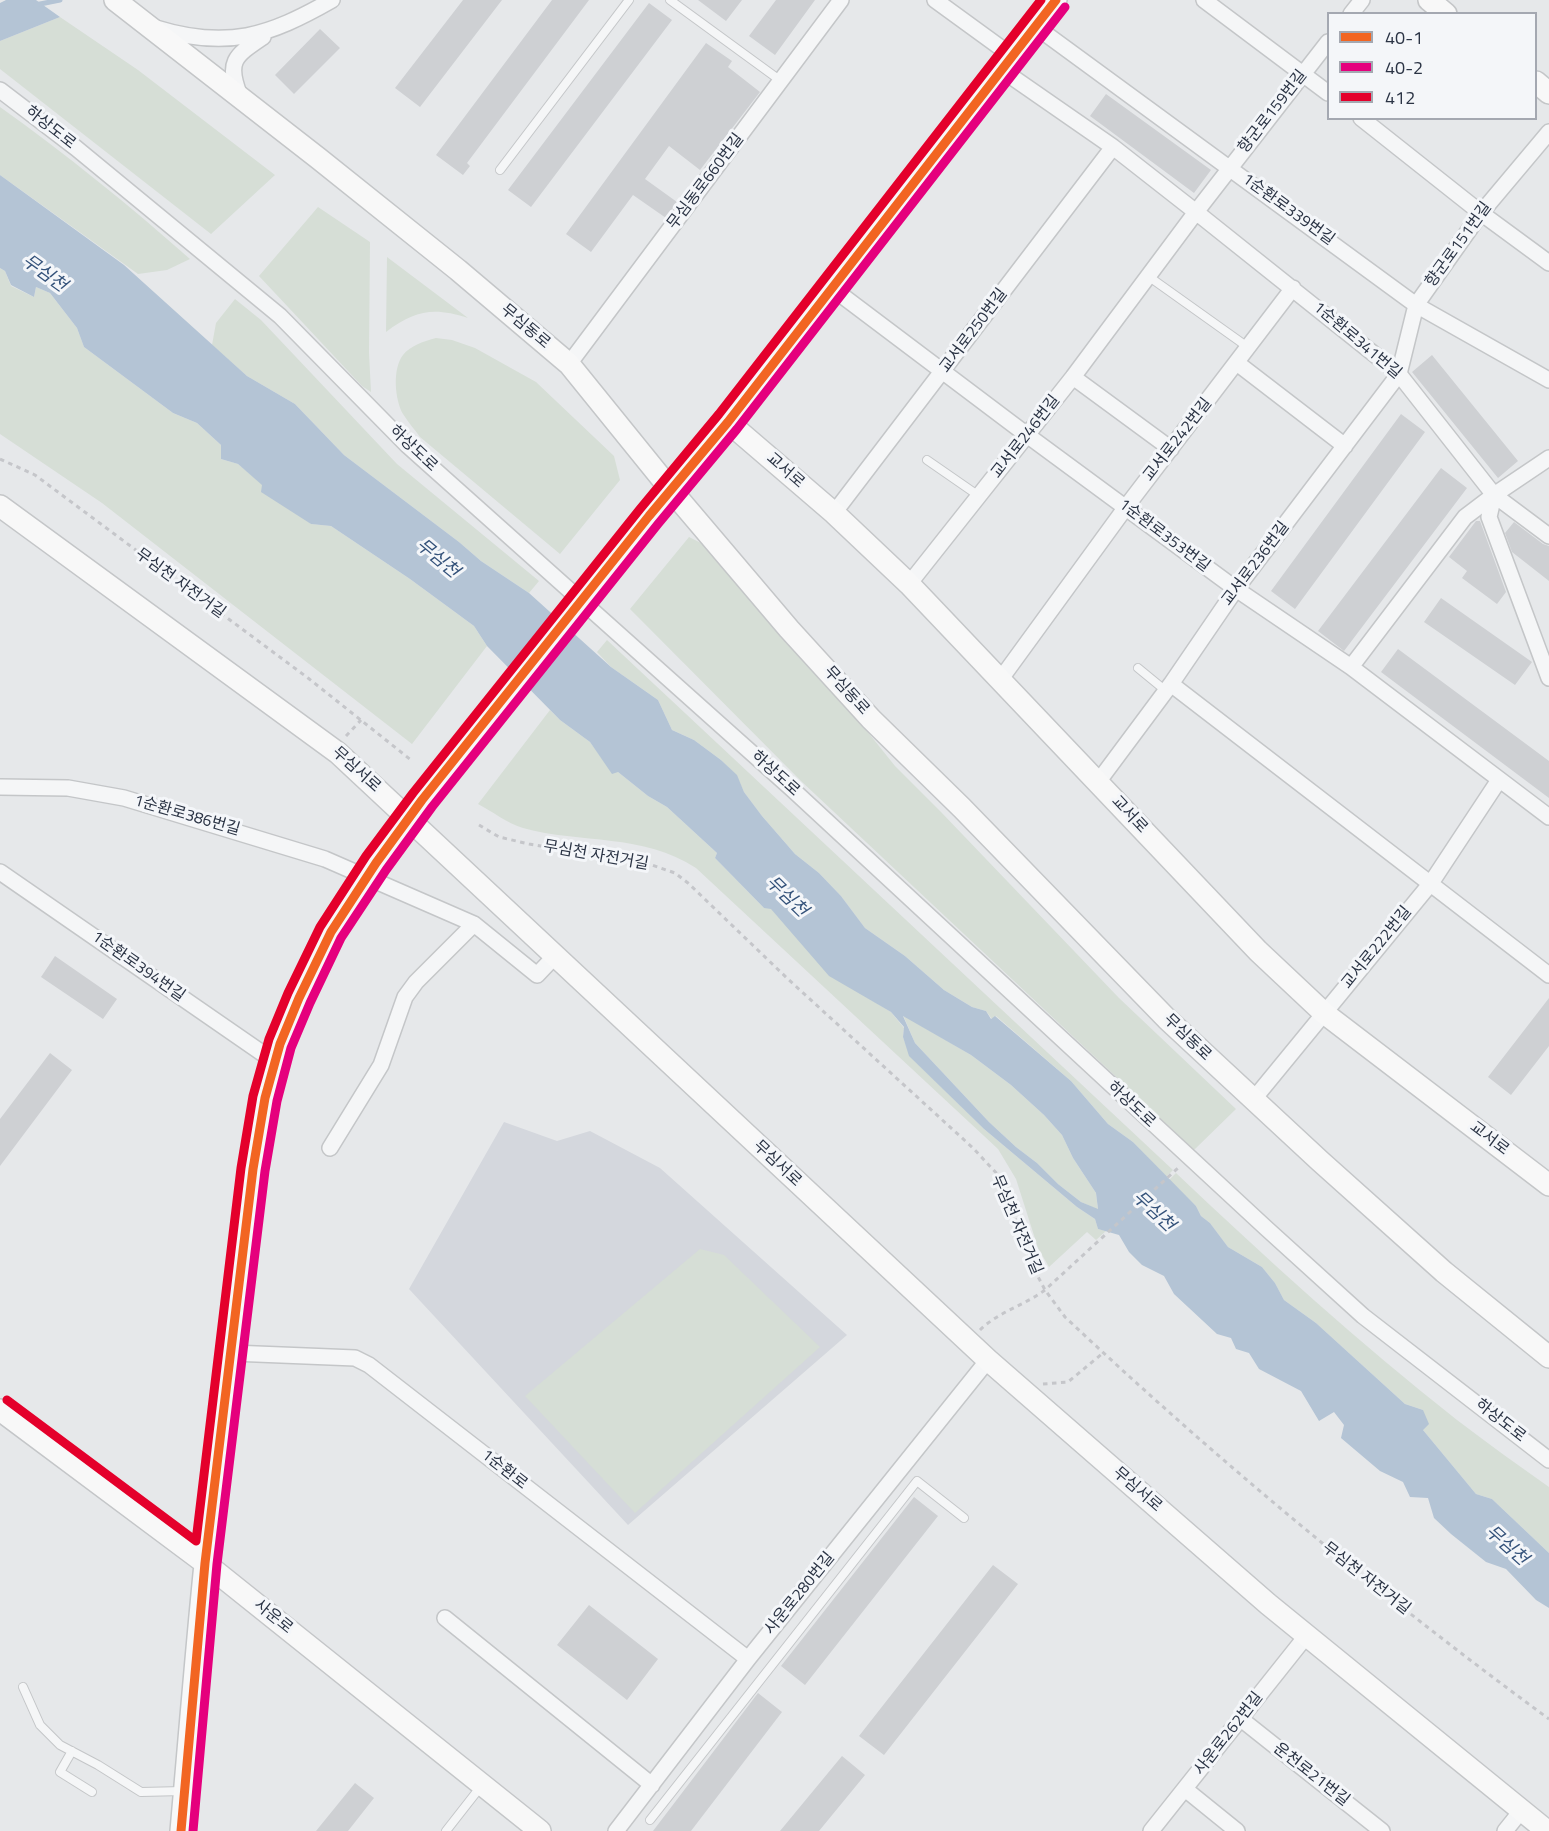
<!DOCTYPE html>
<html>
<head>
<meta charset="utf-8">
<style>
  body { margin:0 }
  #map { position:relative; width:1549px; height:1831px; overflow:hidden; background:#e6e8ea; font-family:"Titillium Web",sans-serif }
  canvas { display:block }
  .legend { position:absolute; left:1327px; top:12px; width:210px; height:108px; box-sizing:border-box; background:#f4f6f9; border:2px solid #a4a8b1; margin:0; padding:8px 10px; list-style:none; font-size:18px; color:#2b3445 }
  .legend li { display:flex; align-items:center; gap:12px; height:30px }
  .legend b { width:30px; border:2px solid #a4a8b1 }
</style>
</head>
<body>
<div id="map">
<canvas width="1549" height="1831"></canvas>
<ul class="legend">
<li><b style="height:8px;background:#f26522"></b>40-1</li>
<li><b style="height:8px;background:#e5007d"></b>40-2</li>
<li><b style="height:8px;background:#e4002b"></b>412</li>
</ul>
</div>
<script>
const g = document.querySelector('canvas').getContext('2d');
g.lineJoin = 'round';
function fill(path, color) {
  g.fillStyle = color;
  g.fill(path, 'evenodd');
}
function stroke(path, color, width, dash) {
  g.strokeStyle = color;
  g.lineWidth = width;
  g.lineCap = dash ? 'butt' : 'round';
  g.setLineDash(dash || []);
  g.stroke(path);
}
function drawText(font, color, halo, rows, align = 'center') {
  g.font = font + ' "Titillium Web","Noto Sans KR",sans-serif';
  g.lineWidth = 6;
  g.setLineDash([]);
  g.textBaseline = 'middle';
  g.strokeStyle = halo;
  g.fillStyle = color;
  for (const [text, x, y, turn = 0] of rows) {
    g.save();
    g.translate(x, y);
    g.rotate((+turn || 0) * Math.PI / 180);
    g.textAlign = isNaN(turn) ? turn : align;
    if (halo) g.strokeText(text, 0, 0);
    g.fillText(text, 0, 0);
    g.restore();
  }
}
fill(new Path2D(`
  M504 1122 557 1141 590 1131 660 1168 847 1335 628 1525 409 1289Z`), '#d4d7dd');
fill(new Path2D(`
  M60 17 138 70 275 175 211 234 0 69V41Z
  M0 107C66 154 129 205 190 259L167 270 138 274 0 175Z
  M318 207 370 242 369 353 371 392 362 386 259 276Z
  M387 257 468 318C434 307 415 310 386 332Z
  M0 268 5 271 11 286 34 297 36 287 50 293 77 328 84 347 173 413 197 423 221 445V459L238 464 311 524 331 526 410 579 474 626 487 646 412 744 102 503 0 434Z
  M235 299 261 320 397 464 539 581 529 593 481 561 459 542 344 455 295 404 247 376 212 345 216 323Z
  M436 338 452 340 475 348 536 382 614 456 620 480 560 554 420 437C415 430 408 422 403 414 395 400 392 369 403 355 410 346 424 341 436 338Z
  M689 537 701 543 838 695 895 766 941 812 1119 998 1236 1109 1194 1150 801 781 630 609Z
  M607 640 1173 1170 1166 1177 1133 1142 1108 1124 1071 1081 996 1016 992 1019 986 1011 972 1007 944 990 905 956 865 928 841 896 819 873 795 854 762 816 744 792 736 775 721 760 694 740 672 730 658 700 611 667 597 652Z
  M550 710 560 720 590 742 601 757 618 772 648 796 667 807 717 853 715 858 764 908H771L792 931 865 996 891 1012 904 1028 903 1037 910 1056 984 1129 1077 1207 1095 1219 1098 1229 1106 1231 1096 1240 1087 1232 1049 1267 1038 1248 1016 1179 998 1149 696 868C643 833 581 844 523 828 508 824 492 811 478 804Z
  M903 1015 971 1055 1011 1085 1044 1115 1062 1135 1073 1158 1096 1193 1098 1210 1081 1202 1058 1184 1037 1163 1016 1147 989 1122 915 1043Z
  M1176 1173C1267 1259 1359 1343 1457 1420 1487 1443 1518 1465 1549 1487V1553L1492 1499 1476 1494 1423 1430V1410L1405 1404 1316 1323 1284 1300 1275 1283 1262 1267 1228 1247 1210 1223 1201 1216 1196 1206 1169 1180Z
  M700 1249 724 1255 820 1347 635 1513 525 1396Z`), '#d6ded6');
fill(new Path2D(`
  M6 0H36L60 17 0 41V3Z
  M0 175 124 265 247 376 295 404 344 455 459 542 481 561 529 593 611 667 658 700 672 730 694 740 721 760 737 775 744 792 762 816 795 854 819 873 841 896 865 928 905 956 944 990 972 1007 986 1011 991 1019 995 1016 1071 1081 1108 1124 1133 1142 1196 1206 1201 1216 1210 1223 1228 1247 1262 1267 1275 1283 1284 1300 1316 1323 1405 1404 1423 1410 1429 1424 1423 1430 1476 1494 1492 1499 1549 1553V1608L1536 1600 1506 1569 1486 1562 1451 1534 1434 1518 1428 1498 1410 1497 1403 1482 1380 1471 1341 1438 1344 1425 1334 1412 1319 1421 1301 1391 1259 1369 1249 1353 1236 1349 1231 1338 1217 1334 1174 1294 1164 1276 1142 1265 1129 1252 1119 1235 1098 1229 1095 1219 1077 1207 984 1129 909 1056 903 1037 904 1027 891 1012 829 976 771 909 764 908 715 858 717 853 667 807 648 796 618 772 612 774 590 742 560 720 487 646 474 626 410 579 331 526 311 524 261 492 262 485 238 464 221 459V445L197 423 173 413 84 347 77 328 50 293 36 287 34 297 11 285 5 271 0 268ZM903 1016 971 1055 1011 1085 1044 1115 1062 1135 1073 1158 1096 1193 1098 1209 1081 1202 1058 1184 1037 1163 1016 1147 989 1122 915 1043Z`), '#b4c4d5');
stroke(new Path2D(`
  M35 5 60 0`), '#b4c4d5', 5);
fill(new Path2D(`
  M463 0H502L420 107 395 88Z
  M552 0H589L467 163 470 166 463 175 436 155Z
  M698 0H742L726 21Z
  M776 0H815L775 55 749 36Z
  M649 3 672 20 531 207 508 190Z
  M320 29 340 48 294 94 275 75Z
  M706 43 732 61 728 67 760 92 700 170 669 146 645 179 677 202 666 218 633 195 591 252 566 234Z
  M1106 94 1211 170 1194 193 1090 116Z
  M1432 355 1518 461 1498 478 1412 372Z
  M1401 414 1425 432 1295 609 1271 591Z
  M1441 468 1467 488 1344 651 1318 631Z
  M1476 521H1480L1506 592 1497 604 1462 578 1467 571 1449 557Z
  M1514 522 1543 544 1549 546V581L1512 552 1505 533Z
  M1441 598 1532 662 1515 685 1424 622Z
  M1398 649 1549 761V798L1381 672Z
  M55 956 117 999 103 1019 41 977Z
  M1549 998V1046L1511 1095 1488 1077Z
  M50 1053 72 1070 0 1166V1119Z
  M914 1497 938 1516 805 1685 781 1666Z
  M993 1565 1018 1584 884 1755 859 1736Z
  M589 1605 658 1659 627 1700 557 1645Z
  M758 1693 782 1712 691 1831H653Z
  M842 1756 865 1775 819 1831H780Z
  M355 1783 374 1798 348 1831H316Z`), '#ced0d3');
const lane = new Path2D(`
  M670 0 781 81
  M500 170 629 0
  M1148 276 1249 348
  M927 460 979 496
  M1138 668 1166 691
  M23 1687 40 1725 60 1745 98 1765 141 1792 183 1791
  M72 1751 60 1772 92 1792
  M650 1820 917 1481 964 1518
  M446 1831 482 1785`);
const street = new Path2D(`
  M935 0 1012 56
  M1204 0 1328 93
  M1351 14 1362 0
  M1035 26 1416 305 1549 380
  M156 28C227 50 269 36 332 0
  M1002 70 1113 147 1196 212 1399 374 1494 495 1549 536
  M0 90 76 148 280 316 407 445 792 789 1266 1228 1363 1316 1549 1460
  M240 96C226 61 235 56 263 37
  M1361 118 1481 213 1549 263
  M832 288 1027 435 1236 589 1351 667 1549 817
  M1237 363 1345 446
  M569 364 841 0
  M1073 377 1171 449
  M1494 495 1489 517 1549 678
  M834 513 1113 147
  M909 584 1073 377 1196 212 1328 42
  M1351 667 1465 517 1494 495 1549 458
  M1000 680 1126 507 1293 288
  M1171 684 1549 975
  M1098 782 1171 684 1236 589 1399 374 1416 305 1481 213 1549 132
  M0 787 68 788 124 798 325 859 474 924 537 975 555 956
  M0 872 275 1062
  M1253 1100 1431 883 1499 780
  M330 1148 381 1065 405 997 416 982 474 924
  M232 1353 355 1358 369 1365 748 1659
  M445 1618 652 1785
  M1241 1719 1382 1831
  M1185 1789 1237 1831
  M616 1831 748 1659 988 1360
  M1151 1831 1307 1635
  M1505 1831 1521 1811`);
const secondary = new Path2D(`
  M115 0 318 158 458 270 569 364 671 490 789 629 871 719 962 808 1167 1019 1320 1161 1444 1272 1549 1357
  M1429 0 1446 14
  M1536 82 1549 93
  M728 422 834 513 909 584 1258 951 1324 1013 1549 1185
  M0 506 338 753 988 1360 1268 1604 1547 1831
  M649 516 728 422 1056 0
  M0 1410 205 1563 540 1831
  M181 1831C189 1742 196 1653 205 1564 213 1489 225 1415 233 1340 244 1245 249 1134 280 1044 311 957 363 881 417 808`);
stroke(lane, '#c4c6c8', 10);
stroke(street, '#c4c6c8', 18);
stroke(secondary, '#c4c6c8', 24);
stroke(new Path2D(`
  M0 459 35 475 308 678 411 760
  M346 736 361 720
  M479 825 499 837 529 844 649 864 675 873 688 883 789 980 973 1148 1000 1177 1034 1269 1045 1290 1065 1317C1218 1461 1380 1595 1549 1719
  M980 1330C998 1312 1025 1305 1045 1290L1178 1168
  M1043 1384 1068 1382 1103 1353`), '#c5c6ca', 3, [4.5, 4.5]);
stroke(lane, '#f5f6f7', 8);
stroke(street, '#f5f6f7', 15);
stroke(secondary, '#f8f8f8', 21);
const secondaryBridge = new Path2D(`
  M422 800 649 516`);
stroke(secondaryBridge, '#c4c6c8', 24, []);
stroke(secondaryBridge, '#f8f8f8', 21);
stroke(new Path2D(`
  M181 1831 205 1563 253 1169 265 1098 280 1044 299 998 331 932 376 863 422 800 649 516 728 422 1056 0`), '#f26522', 9);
stroke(new Path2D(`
  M193 1831 217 1564 265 1171 277 1101 291 1048 310 1003 341 938 386 870 432 807 658 524 737 429 1065 7`), '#e5007d', 9);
stroke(new Path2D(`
  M7 1400 196 1541 241 1168 253 1096 269 1039 288 993 320 927 366 856 413 793 640 509 719 414 1041 0`), '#e4002b', 9);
drawText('16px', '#2b3445', '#f4f6f9', [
  ["향군로159번길",1273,112,-52],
  ["하상도로",50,128,38],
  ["무심동로660번길",706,182,-53],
  ["1순환로339번길",1288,210,36],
  ["향군로151번길",1459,245,-54],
  ["무심동로",525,327,40],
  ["교서로250번길",974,331,-53],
  ["1순환로341번길",1357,341,40],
  ["교서로246번길",1026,437,-52],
  ["교서로242번길",1178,440,-52],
  ["하상도로",413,449,43],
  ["교서로",785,471,41],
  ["1순환로353번길",1164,536,37],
  ["교서로236번길",1256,564,-53],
  ["무심천 자전거길",180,584,36],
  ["무심동로",846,691,48],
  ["무심서로",356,770,42],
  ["하상도로",775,774,42],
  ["교서로",1129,815,47],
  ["1순환로386번길",187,816,16],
  ["무심천 자전거길",596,856,10],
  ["교서로222번길",1377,948,-51],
  ["1순환로394번길",138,967,35],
  ["무심동로",1187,1038,44],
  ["하상도로",1131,1105,43],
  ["교서로",1489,1139,37],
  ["무심서로",777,1164,43],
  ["무심천 자전거길",1016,1225,67],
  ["하상도로",1500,1421,38],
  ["1순환로",504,1470,38],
  ["무심서로",1137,1490,41],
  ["무심천 자전거길",1366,1579,38],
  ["사운로280번길",800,1594,-51],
  ["사운로",273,1617,39],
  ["사운로262번길",1229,1734,-52],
  ["운천로21번길",1311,1775,38]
]);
drawText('italic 18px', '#34527a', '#f4f6f9', [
  ["무심천",44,274,36],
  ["무심천",437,559,40],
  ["무심천",786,897,44],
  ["무심천",1153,1212,43],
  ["무심천",1506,1546,42]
]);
</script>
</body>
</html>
